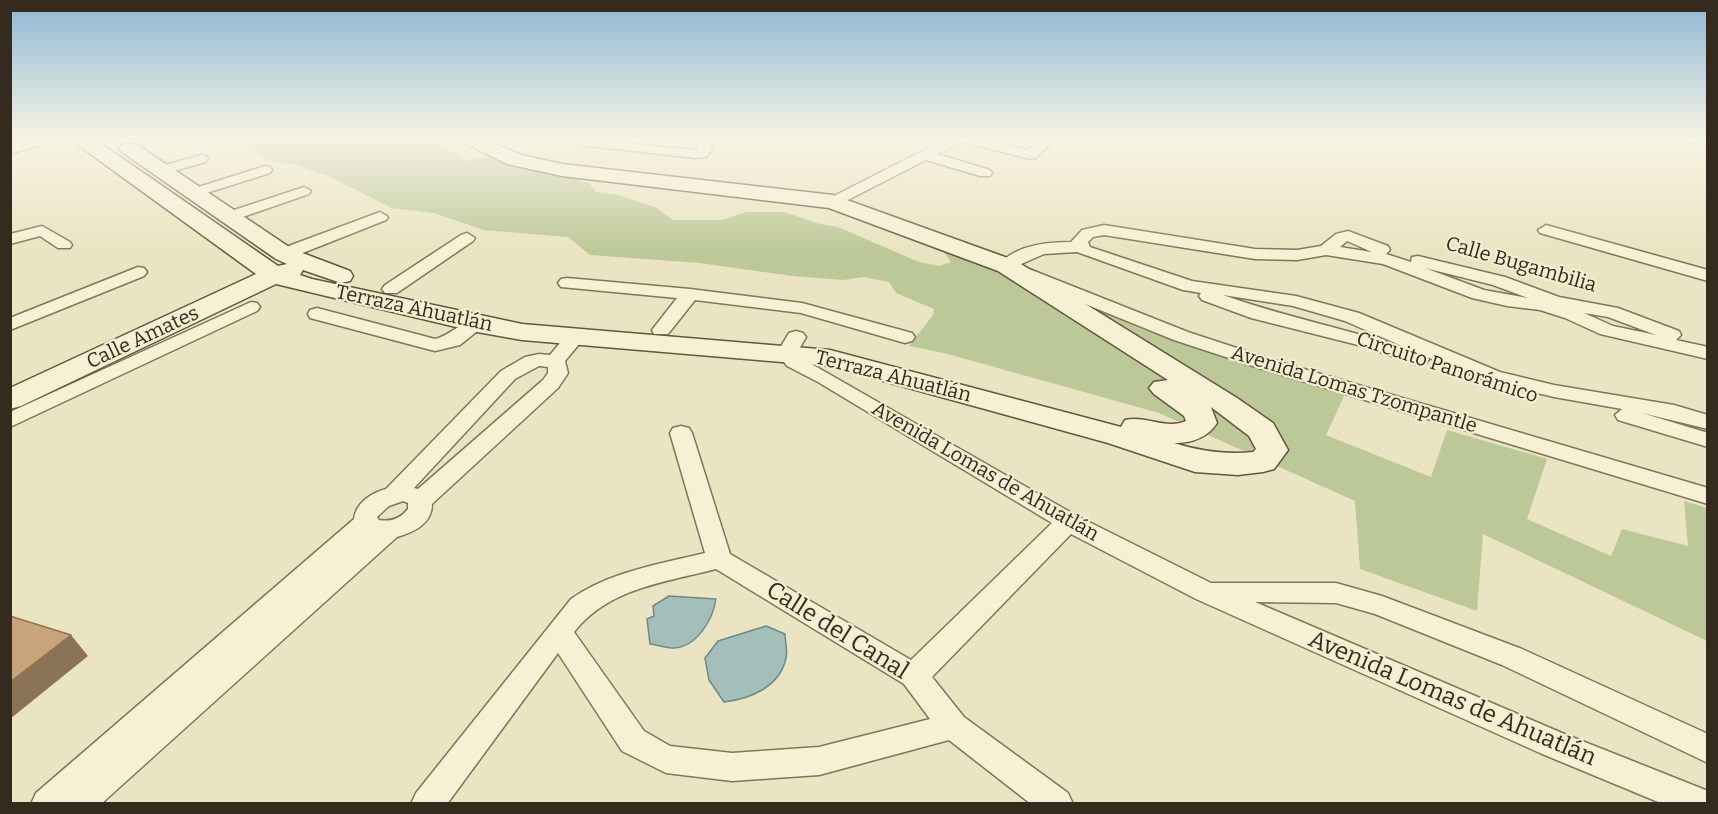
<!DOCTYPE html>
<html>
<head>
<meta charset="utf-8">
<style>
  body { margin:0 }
  #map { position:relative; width:1718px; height:814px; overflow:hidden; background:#ebe4c2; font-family:Bitter,serif }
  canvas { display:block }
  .frame { position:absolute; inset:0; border:12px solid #342b1e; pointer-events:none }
</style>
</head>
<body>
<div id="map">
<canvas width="1718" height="814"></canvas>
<div class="frame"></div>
</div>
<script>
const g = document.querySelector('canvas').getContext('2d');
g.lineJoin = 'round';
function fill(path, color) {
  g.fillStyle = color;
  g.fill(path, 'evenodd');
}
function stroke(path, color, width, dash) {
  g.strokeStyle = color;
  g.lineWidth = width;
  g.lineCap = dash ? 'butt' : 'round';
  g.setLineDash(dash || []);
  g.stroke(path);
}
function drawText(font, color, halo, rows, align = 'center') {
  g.font = font + ' Bitter,serif';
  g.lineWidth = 4.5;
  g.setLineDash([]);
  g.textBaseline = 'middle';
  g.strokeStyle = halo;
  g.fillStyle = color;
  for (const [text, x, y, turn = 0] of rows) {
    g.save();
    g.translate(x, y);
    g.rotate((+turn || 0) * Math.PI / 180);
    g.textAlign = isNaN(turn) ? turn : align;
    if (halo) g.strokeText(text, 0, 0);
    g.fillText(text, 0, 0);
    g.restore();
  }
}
fill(new Path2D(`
  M214 138H426L448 148 467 161 493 155 589 183 596 192 619 195 657 208 673 220H722L747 212H784L820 224 838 227 919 262 939 266 951 262 940 246 965 253 1144 330 1345 394 1326 435 1431 477 1447 430 1547 459 1527 519 1611 556 1622 529 1688 546 1684 501 1707 508V641L1483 534 1477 611 1360 569 1355 501 1159 413 944 353 909 346 933 315 934 309 896 293 889 282 864 277 843 280 792 276 700 263 590 255 568 237 484 230 434 213 392 208 328 176 296 165 271 161 250 149Z`), '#bcc897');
const water = new Path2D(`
  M669 596 716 599C713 619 697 647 674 648 667 648 657 645 650 644L647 619 654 616 653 606Z
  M766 626 785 634C785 641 788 651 786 658 780 687 750 699 724 702L709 680 705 658 718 641Z`);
fill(water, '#a4beb9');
stroke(water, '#6c8b87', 1.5);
const street = new Path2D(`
  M36 138H55L53 141 10 154V145Z
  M572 138 695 150 698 149V138H710L712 149 706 157 695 158 580 145 570 140Z
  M948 138H976L1028 150 1042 138H1056L1036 158 1031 159 961 142 937 154 990 170 992 173 990 176H980L926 160 838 205H828L825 202 828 199Z
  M1679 138H1708V144L1686 142Z
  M201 155 206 156 208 159 206 162 163 174 156 170 158 167Z
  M265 166 270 167 272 170 270 173 197 196 190 192 192 189Z
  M304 187 311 191 309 194 234 220H222L220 217 222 214Z
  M380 212 388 217 386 220 290 258H278L276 254 278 250Z
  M1104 225 1255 249 1297 250 1321 246 1336 234 1348 231 1388 246 1390 250 1386 254 1411 262 1412 257 1418 256 1505 277 1559 297 1618 308 1679 331 1681 335 1676 340 1708 347V359L1600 334 1565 318 1540 310 1507 306 1472 298 1383 264 1326 255 1297 260 1255 259 1104 235 1093 237 1088 242 1090 247 1192 281 1296 296 1359 313 1500 372 1554 385 1674 405 1708 415V429L1642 413 1708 433V447L1618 420 1615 415 1622 409 1554 397 1487 381 1427 357 1429 359 1426 363 1419 365 1362 346 1251 318 1202 300 1199 296 1201 293 1183 290 1077 252 1044 254 1019 265 1188 332 1270 359 1708 488V504L1256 367 1174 340 1001 270 998 266C1014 245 1047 242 1071 242L1082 230ZM1347 241 1372 252 1340 247ZM1425 268 1493 285 1528 298 1484 290ZM1223 295 1293 306 1345 321 1411 350C1349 329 1284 317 1223 295ZM1584 313 1608 317 1656 335 1613 326Z
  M1546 225 1708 270V281L1540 233 1538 230Z
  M42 226 70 242 72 245 70 248H58L40 236 10 244V234Z
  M467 233 475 238 473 241 397 293H385L382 289 385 285 461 235Z
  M138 267 144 268 147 272 144 276 10 330V318Z
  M567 278 690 289 802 303 912 333 915 337 912 341 905 343 801 313 695 300 668 334H654L652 330 677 298 561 287 558 283 561 279Z
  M251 302 257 303 260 307 257 311 10 427V412Z
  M317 308 435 339C452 335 466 316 484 320L486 324 460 345 435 351 310 318 308 314 310 310Z
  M575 331 582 333 585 337 565 361 568 373 558 388 432 504C432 524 414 532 397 537L101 804H31L36 793 354 519C356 503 371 493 386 489L501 371 525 357 539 354 550 355 568 333ZM539 366 548 367V373L543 380 418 489 414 488 515 379ZM403 501 408 503V509C400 519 391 522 379 520L377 517 389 506Z
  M796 331 803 333 806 337 797 353 801 358 1077 516 1211 583H1336L1382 596 1522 649 1708 734V763L1502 665 1375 614 1336 603 1255 602 1562 733 1708 791V804H1663L1540 753 1196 599 1071 534 932 677 964 717 1068 793 1073 804H1031L949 740 819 775 732 781 666 773 622 751 558 653 447 804H411L416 793 571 599C609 572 660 564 705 553L670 433 673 428 681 426 689 428 692 433 730 554 911 660 1052 523 818 382 787 366 777 353 789 333ZM716 569 904 684 930 719 819 747 732 753 670 746 644 731 574 632C608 588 666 582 716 569Z`);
const secondary = new Path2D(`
  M72 138H93L278 266 287 264 276 259 122 152 119 148 122 144H136L292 249 350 271 353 276 350 281 341 283 303 270 300 275 312 279 522 324 830 350 1121 427 1125 420C1145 415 1167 430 1186 421L1184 416 1154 394 1149 388 1154 382 1168 380 998 271 829 208 562 176 507 164 462 142 459 138H482L521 155 562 164 833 195 1016 261 1237 398 1273 423 1288 450 1274 469 1263 472 1238 475 1195 472 1108 443 829 366 522 340 477 332 276 284 21 406 10 409V388L256 274 74 142ZM1211 407 1249 436 1256 449 1253 452C1226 455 1200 451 1174 443 1192 443 1207 438 1217 423Z`);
stroke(street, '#83755a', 3);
stroke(secondary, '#65563e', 3);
fill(street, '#f6f0d4');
fill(secondary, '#f6f0d4');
fill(new Path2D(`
  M71 635 88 656 10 719V682Z`), '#8b7355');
const building = new Path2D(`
  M10 616 71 635 10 682Z`);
fill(building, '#c7a47a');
stroke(building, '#8b7355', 1.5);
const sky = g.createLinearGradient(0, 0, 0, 252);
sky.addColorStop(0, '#8db8d5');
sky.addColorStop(0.55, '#f6f3e4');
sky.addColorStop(1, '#f6f3e400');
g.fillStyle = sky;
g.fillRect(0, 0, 1718, 252);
drawText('20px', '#342b1e', '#f3edd1', [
  ["Calle Bugambilia",1521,265,16],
  ["Terraza Ahuatlán",414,309,12],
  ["Calle Amates",143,338,-25],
  ["Circuito Panorámico",1447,368,18],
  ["Terraza Ahuatlán",893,377,14],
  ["Avenida Lomas Tzompantle",1354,390,17],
  ["Avenida Lomas de Ahuatlán",985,472,30]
]);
drawText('24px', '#342b1e', '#f3edd1', [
  ["Calle del Canal",837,631,32],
  ["Avenida Lomas de Ahuatlán",1452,699,23]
]);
</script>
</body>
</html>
